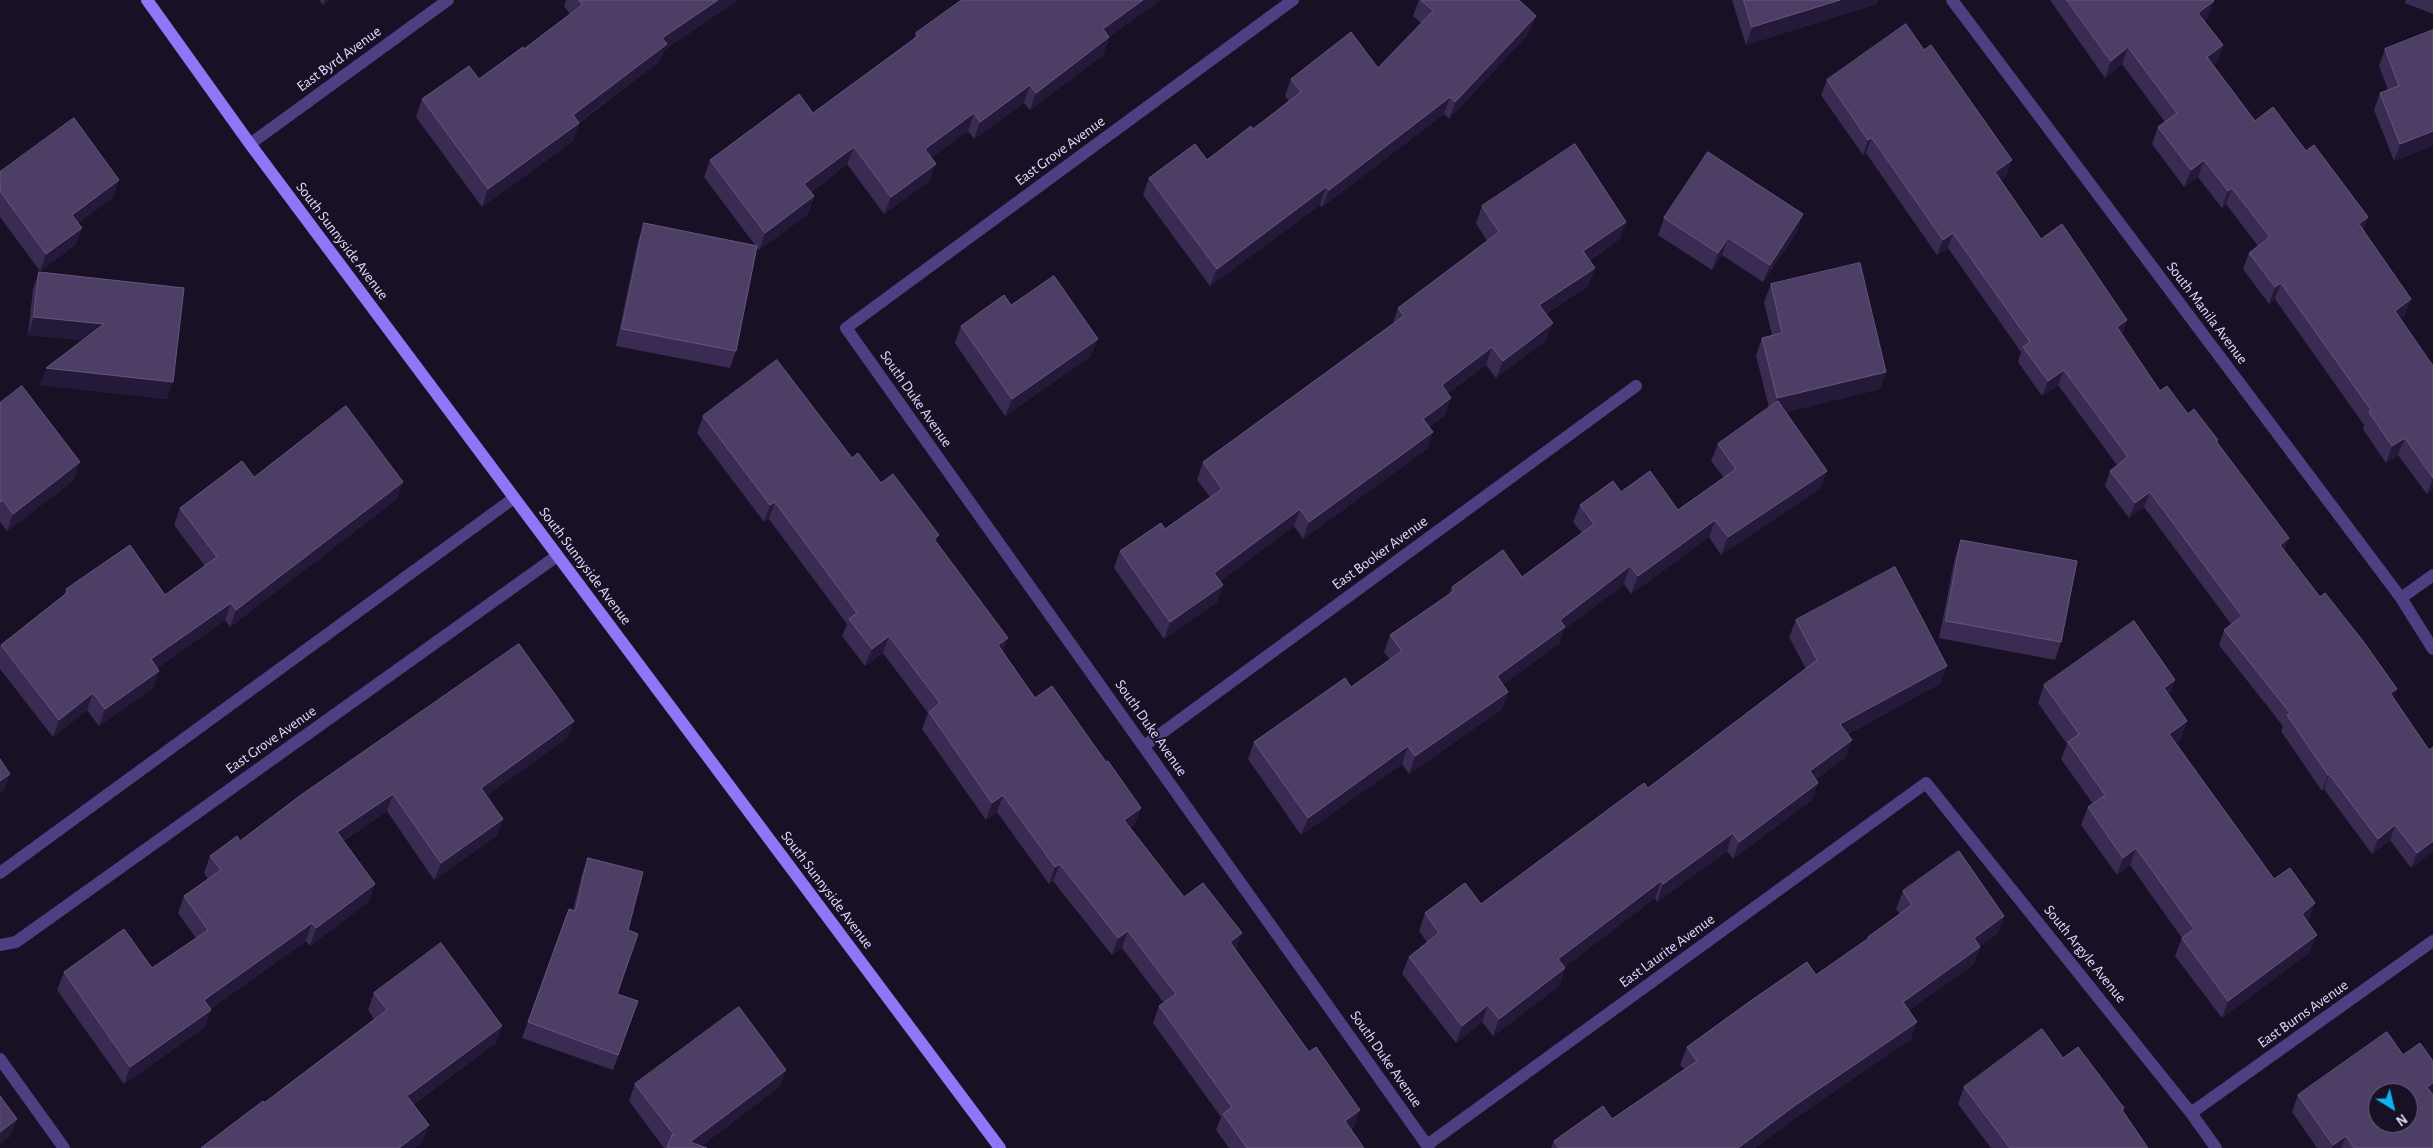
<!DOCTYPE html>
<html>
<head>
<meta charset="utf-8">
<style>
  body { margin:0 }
  #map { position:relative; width:2433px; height:1148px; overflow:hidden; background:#181126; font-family:"Alegreya Sans",sans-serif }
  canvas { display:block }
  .north { position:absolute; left:2368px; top:1083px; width:50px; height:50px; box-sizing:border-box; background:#181126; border:1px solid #69617c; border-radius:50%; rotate:144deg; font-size:14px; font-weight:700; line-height:20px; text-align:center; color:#e3d8fd }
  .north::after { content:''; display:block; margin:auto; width:18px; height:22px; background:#0fb2f2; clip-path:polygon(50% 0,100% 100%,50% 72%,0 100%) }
</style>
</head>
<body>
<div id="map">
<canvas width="2433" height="1148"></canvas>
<div class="north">N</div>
</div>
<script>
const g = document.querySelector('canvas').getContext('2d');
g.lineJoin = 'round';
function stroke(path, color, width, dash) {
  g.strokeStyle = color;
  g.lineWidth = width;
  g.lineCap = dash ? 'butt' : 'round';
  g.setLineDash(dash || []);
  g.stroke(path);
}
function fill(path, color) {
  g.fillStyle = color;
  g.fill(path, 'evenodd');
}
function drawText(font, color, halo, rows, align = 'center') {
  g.font = font + ' "Alegreya Sans",sans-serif';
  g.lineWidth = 4;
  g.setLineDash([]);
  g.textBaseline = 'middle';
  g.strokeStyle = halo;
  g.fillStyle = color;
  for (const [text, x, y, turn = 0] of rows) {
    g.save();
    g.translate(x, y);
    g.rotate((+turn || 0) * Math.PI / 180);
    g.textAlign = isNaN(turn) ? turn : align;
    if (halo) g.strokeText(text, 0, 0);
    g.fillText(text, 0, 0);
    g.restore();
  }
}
stroke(new Path2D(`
  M1293 0 846 328 1429 1148
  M1952 0 2401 598 2433 649
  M250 144 448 0
  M2401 598 2433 575
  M1144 746 1636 386
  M0 873 514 498
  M0 945 16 942 557 556
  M0 1059 64 1148
  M2191 1113 2433 941
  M1427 1145 1926 783 2191 1113 2216 1148`), '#4d3f82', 12);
stroke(new Path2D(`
  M147 0 250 144 1000 1148`), '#9075f7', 12);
fill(new Path2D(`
  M319 0H330L323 5Z
  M566 0H738L664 50 660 61 579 123 573 141 482 207 416 117 422 99 479 79 524 49 570 14 564 6Z
  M1419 0H1519L1536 16 1529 33 1449 119 1444 114 1322 207 1320 205 1210 286 1143 195 1149 178 1207 160 1253 129 1289 101 1285 96 1291 79 1378 68 1421 23 1413 16Z
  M1732 0H1878L1876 4 1746 45Z
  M2050 0H2213L2208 18 2204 21 2223 45 2217 62 2213 65 2255 121 2306 151 2368 217 2363 231 2405 315 2400 319 2433 366V490L2427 494 2398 455 2386 463 2363 429 2364 425 2275 299 2269 304 2243 269 2249 253 2258 246 2226 204 2222 208 2198 177 2184 187 2152 144 2158 127 2165 122 2122 64 2105 78Z
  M2406 0H2433V14L2405 3Z
  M916 33 1109 37 1103 55 1030 110 1024 103 974 139 968 131 931 158 929 181 884 214 847 164 811 192 814 196 808 214 759 250 757 248 736 351 730 368 616 346 638 241 644 223 755 245 704 177 710 160 813 113 914 39Z
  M2385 49 2433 146 2394 161 2374 110 2380 93 2388 90 2379 66Z
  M1827 80 2006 176 2000 180 2041 239 2122 335 2160 391 2218 440 2217 442 2284 550 2393 698 2429 750 2433 747V851L2411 868 2390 840 2372 854 2324 789 2322 791 2281 731 2283 726 2219 645 2224 630 2231 624 2144 507 2129 518 2105 486 2110 471 2117 465 2058 385 2042 396 2018 362 2021 352 1948 248 1937 255 1866 153 1863 155 1821 95Z
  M0 172 113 197 78 223 82 228 75 245 40 271 0 217Z
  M1482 206 1626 222 1620 239 1590 260 1589 285 1546 314V340L1496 378 1486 365 1448 393 1445 415 1429 427 1433 432 1427 449 1303 539 1294 526 1220 581 1223 585 1217 602 1164 639 1114 568 1120 551 1165 529 1210 497 1197 480 1203 462 1393 323 1398 308 1487 241 1476 223Z
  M1664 218 1797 232 1763 282 1722 255 1712 270 1658 235Z
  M39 272 167 399 40 385 83 340 28 335 33 289Z
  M1771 284 1886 372 1880 389 1786 412 1821 488 1721 555 1709 537 1631 594 1624 584 1564 629 1559 644 1503 684 1508 692 1502 709 1409 774 1402 764 1301 835 1248 759 1254 742 1351 687 1390 660 1384 652 1390 635 1449 594 1452 587 1522 577 1582 533 1573 522 1580 505 1621 492 1678 510 1724 478 1711 461 1718 444 1769 408 1756 355 1762 338 1772 335 1764 302Z
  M1011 305 1091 356 1005 416 955 343 961 326Z
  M0 403 74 480 7 531 0 522Z
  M703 416 852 458 881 483 936 542 1003 652 1035 698 1106 762 1141 808 1135 824 1130 828 1184 897 1236 950 1354 1127 1351 1129 1364 1148H1229L1216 1130 1221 1117 1153 1023 1159 1006 1164 1003 1122 948 1112 955 1053 881 1049 884 997 812 986 820 922 729 928 713 883 653 865 666 842 636 847 624 769 519 764 522 697 433Z
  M254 477 397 499 230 627 225 620 157 668 153 688 99 726 87 710 53 737 0 669V647L1 645 64 596 66 589 165 595 205 566 174 525 180 508Z
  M1961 540 2061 642 2055 660 1939 638 1955 557Z
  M1796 620 1941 683 1848 734 1846 757 1816 779 1818 783 1812 800 1733 859 1727 851 1657 902 1655 898 1564 967 1565 968 1559 986 1493 1036 1482 1022 1456 1043 1402 974 1409 957 1427 942 1419 931 1425 913 1481 904 1648 788 1806 669 1789 637Z
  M2044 685 2169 696 2187 721 2181 738 2175 743 2274 879 2309 920 2307 922 2310 952 2222 1018 2175 956 2182 938 2130 865 2117 875 2081 825 2088 807 2093 804 2061 759 2067 744 2038 703Z
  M574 721 567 738 486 796 503 819 496 836 434 880 387 811 343 841 369 901 310 946 306 941 210 1009 205 1027 124 1084 57 990 64 972 152 968 196 938 178 913 184 896 208 879 204 873 210 856 240 841Z
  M588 858 628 930 617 994 638 1001 613 1070 522 1038 569 909 573 910 582 874Z
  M1903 891 2004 916 1998 933 1980 946 1974 964 1909 1010 1911 1039 1791 1121 1755 1148H1551L1554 1141 1612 1119 1684 1069 1680 1065 1687 1047 1816 975 1866 940 1868 937 1900 914 1896 909Z
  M374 993 496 1043 414 1104 423 1142 415 1148H201L264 1103 374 1019 368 1010Z
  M2403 1055 2433 1148H2317L2292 1112 2298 1095Z
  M2063 1058 2124 1108 2123 1112 2148 1148H1991L1958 1104 1964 1087Z
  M786 1070 779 1087 701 1146 707 1148H664L629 1101 635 1084Z`), '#3a2b53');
fill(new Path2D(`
  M325 0H330L323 5Z
  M718 0H738L664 50 660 61 566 132 573 115 662 38Z
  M1143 0H1161L1097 46 1103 29Z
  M1840 0H1878L1876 4 1746 45 1752 27Z
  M2214 1 2208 18 2192 29 2198 13Z
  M1536 16 1529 33 1449 119 1455 102Z
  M1109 37 1103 55 1030 110 1036 93Z
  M2223 45 2217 62 2201 74 2207 57Z
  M2128 47 2122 64 2105 78 2111 61Z
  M1030 85 1024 103 974 139 980 122Z
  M1450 97 1444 114 1322 207 1329 190Z
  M974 113 968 131 919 167 925 149Z
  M579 123 573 141 482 207 488 189Z
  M2433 131V146L2394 161 2400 144Z
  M1872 138 1866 153 1863 155 1868 140Z
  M854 147 847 164 798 201 804 184Z
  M2012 160 2006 176 1989 187 1995 172Z
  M2204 160 2198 177 2184 187 2191 170Z
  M936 164 929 181 884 214 891 197Z
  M119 180 113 197 66 232 72 215Z
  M1326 187 1320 205 1210 286 1217 269Z
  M2232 188 2226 204 2222 208 2228 191Z
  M814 196 808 214 759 250 765 233Z
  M1803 214 1797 232 1763 282 1770 265Z
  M2368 217 2362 234 2359 224Z
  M1626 222 1620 239 1577 268 1583 251Z
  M82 228 75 245 40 271 46 254Z
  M1953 233 1948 248 1937 255 1943 240Z
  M1728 238 1722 255 1712 270 1718 253Z
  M1595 268 1589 285 1533 322 1539 305Z
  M2281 283 2275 299 2269 304 2275 287Z
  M2411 299 2405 315 2389 328 2395 311Z
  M34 317 104 324 98 342 28 335Z
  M2127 320 2122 335 2117 327Z
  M1553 323 1546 340 1496 378 1503 361Z
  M1098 339 1091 356 1005 416 1012 399Z
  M1492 347 1486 365 1435 402 1442 385Z
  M46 368 173 382 167 399 40 385Z
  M2064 370 2058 385 2042 396 2048 381Z
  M1886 372 1880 389 1771 416 1777 398Z
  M1451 398 1445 415 1417 436 1423 419Z
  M1433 432 1427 449 1303 539 1309 522Z
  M2405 438 2398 455 2386 463 2392 446Z
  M80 462 74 480 7 531 13 514Z
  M1827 471 1821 488 1721 555 1728 537Z
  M2433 478V490L2427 494Z
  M403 482 397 499 230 627 236 610Z
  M2150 492 2144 507 2129 518 2135 503Z
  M775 502 769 519 764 522 770 505Z
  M1300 509 1294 526 1208 590 1214 573Z
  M1715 520 1709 537 1631 594 1638 576Z
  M939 535 932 552 934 539Z
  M2289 538 2283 553 2280 545Z
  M1630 566 1624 584 1564 629 1559 644 1491 693 1497 676 1560 620Z
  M1223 585 1217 602 1164 639 1170 622Z
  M231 603 225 620 145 676 151 659Z
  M889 636 883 653 865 666 872 649Z
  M1008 638 1002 655 998 645Z
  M1947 666 1941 683 1834 741 1840 724Z
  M159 671 153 688 99 726 105 709Z
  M2175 680 2169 697 2164 688Z
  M2397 689 2391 704 2390 693Z
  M1508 692 1502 709 1409 774 1415 756Z
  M93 693 87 710 53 737 59 720Z
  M574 721 567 738 474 805 481 788Z
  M2187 721 2181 738 2163 751 2169 734Z
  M1852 740 1846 757 1804 789 1810 771Z
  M1408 746 1402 764 1301 835 1308 818Z
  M10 774 4 791 0 794V781Z
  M2329 774 2324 789 2322 791 2328 775Z
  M1818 783 1812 800 1733 859 1739 842Z
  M393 794 387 811 330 849 337 832Z
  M1003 795 997 812 986 820 992 803Z
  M1141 808 1135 824 1118 837 1124 820Z
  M503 819 496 836 434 880 441 863Z
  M2395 825 2390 840 2372 854 2378 839Z
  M1733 833 1727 851 1657 902 1663 884Z
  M2433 841V851L2411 868 2417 853Z
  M2136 848 2130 865 2117 875 2123 858Z
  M1060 864 1053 881 1049 884 1055 867Z
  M1661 881 1655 898 1552 976 1558 959Z
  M375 884 369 901 310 946 316 928Z
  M2315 903 2309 920 2295 931 2302 914Z
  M2004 916 1998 933 1968 955 1974 938Z
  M312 923 306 941 198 1017 204 1000Z
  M1128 931 1122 948 1112 955 1118 938Z
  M1242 933 1236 950 1230 942Z
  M2317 935 2310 952 2222 1018 2228 1001Z
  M1980 947 1974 964 1897 1019 1903 1002Z
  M1565 968 1559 986 1493 1036 1499 1019Z
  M1488 1005 1482 1022 1456 1043 1462 1026Z
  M211 1010 205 1027 124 1084 130 1067Z
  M1917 1022 1911 1039 1791 1121 1755 1148H1738L1797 1104Z
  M502 1026 496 1043 401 1113 407 1096Z
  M786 1070 779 1087 698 1148 690 1142Z
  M2433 1083V1096L2427 1087Z
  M1360 1110 1354 1127 1339 1138 1345 1121Z
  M17 1119 11 1136 0 1144V1132Z
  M429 1125 423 1142 415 1148H399Z
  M2346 1136 2341 1148H2332L2333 1145Z`), '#251939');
const building = new Path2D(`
  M579 0H718L662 38 667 44 573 115 579 123 488 189 422 99 469 66 479 79 523 47 524 49 582 5Z
  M962 0H1143L1103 29 1109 37 1036 93 1030 85 980 122 974 113 925 149 936 164 891 197 854 147 804 184 814 196 765 233 710 160 799 94 813 113 918 36 916 33Z
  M1421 0H1519L1536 16 1455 102 1450 97 1329 190 1326 187 1217 269 1149 178 1195 144 1207 160 1251 126 1253 129 1301 92 1291 79 1351 32 1378 68 1433 11Z
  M1744 0H1840L1752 27Z
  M2067 0H2213L2214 1 2198 13 2223 45 2207 57 2255 121 2273 107 2306 151 2314 145 2368 217 2359 224 2411 299 2395 311 2433 366V478L2405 438 2392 446 2369 412 2371 410 2281 283 2275 287 2249 253 2270 237 2232 188 2228 191 2204 160 2191 170 2158 127 2177 113 2128 47 2111 61Z
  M1906 24 1924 50 1931 45 2012 160 1995 172 2041 239 2062 224 2127 320 2117 327 2160 391 2167 386 2188 414 2194 409 2218 440 2216 441 2289 538 2280 545 2320 597 2325 593 2363 641 2397 689 2390 693 2429 750 2433 747V841L2417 853 2395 825 2378 839 2329 774 2328 775 2287 715 2290 713 2224 630 2242 616 2150 492 2135 503 2110 471 2128 457 2064 370 2048 381 2023 347 2030 342 1953 233 1943 240 1872 138 1868 140 1827 80Z
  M2433 30V131L2400 144 2380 93 2399 86 2385 49Z
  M74 118 119 180 72 215 82 228 46 254 0 191V172Z
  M1575 144 1626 222 1583 251 1595 268 1539 305 1553 323 1503 361 1492 347 1442 385 1451 398 1423 419 1433 432 1309 522 1300 509 1214 573 1223 585 1170 622 1120 551 1161 523 1165 529 1222 489 1203 462 1404 316 1398 308 1499 232 1482 206Z
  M1708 152 1803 214 1770 265 1728 238 1718 253 1664 218Z
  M644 223 757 246 736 351 622 329Z
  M1860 263 1886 372 1777 398 1762 338 1782 333 1771 284Z
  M39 272 184 288 173 382 46 368 104 324 34 317Z
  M1054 276 1098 339 1012 399 961 326 1004 295 1011 305Z
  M777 360 852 458 858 453 881 483 893 474 939 535 934 539 1008 638 998 645 1035 698 1052 686 1106 762 1108 761 1141 808 1124 820 1184 897 1203 883 1242 933 1230 942 1309 1052 1316 1047 1360 1110 1345 1121 1364 1148H1247L1223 1114 1232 1107 1159 1006 1176 994 1128 931 1118 938 1060 864 1055 867 1003 795 992 803 929 712 940 703 889 636 872 649 849 619 857 613 775 502 770 505 703 416Z
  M22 386 80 462 13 514 3 500 0 502V403Z
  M1778 401 1827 471 1728 537 1715 520 1638 576 1630 566 1560 620 1565 627 1497 676 1508 692 1415 756 1408 746 1308 818 1254 742 1345 678 1351 687 1402 651 1390 635 1454 591 1452 587 1503 550 1522 577 1594 524 1580 505 1613 481 1621 492 1650 471 1678 510 1736 469 1718 444Z
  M346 406 403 482 236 610 231 603 151 659 159 671 105 709 93 693 59 720 1 645 68 592 66 589 130 545 165 595 217 557 180 508 242 461 254 477Z
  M1961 540 2077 561 2061 642 1946 621Z
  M1895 567 1947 666 1840 724 1852 740 1810 771 1818 783 1739 842 1733 833 1663 884 1661 881 1558 959 1565 968 1499 1019 1488 1005 1462 1026 1409 957 1439 933 1425 913 1465 883 1481 904 1644 783 1648 788 1817 660 1796 620Z
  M2134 621 2175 680 2164 688 2187 721 2169 734 2274 879 2290 868 2315 903 2302 914 2317 935 2228 1001 2182 938 2194 929 2136 848 2123 858 2088 807 2105 795 2068 742 2079 734 2044 685Z
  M519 644 574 721 481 788 503 819 441 863 393 794 337 832 375 884 316 928 312 923 204 1000 211 1010 130 1067 64 972 124 929 152 968 208 930 184 896 221 870 210 856 237 836 240 841 301 795Z
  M0 759 10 774 0 781Z
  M1959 851 2004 916 1974 938 1980 947 1903 1002 1917 1022 1797 1104 1738 1148H1559L1554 1141 1603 1106 1612 1119 1697 1061 1687 1047 1749 1002 1807 962 1816 975 1869 938 1868 937 1912 905 1903 891Z
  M588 858 643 872 628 930 638 934 617 994 638 1001 618 1055 528 1022 569 909 575 911Z
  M441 943 502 1026 407 1096 429 1125 399 1148H201L263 1101 264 1103 387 1010 374 993Z
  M739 1007 786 1070 690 1142 707 1148H667L672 1135 675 1136 635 1084Z
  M2042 1029 2063 1058 2078 1047 2124 1108 2122 1110 2148 1148H2010L1964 1087Z
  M2387 1032 2403 1055 2420 1043 2433 1061V1083L2427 1087 2433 1095V1148H2354L2346 1136 2333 1145 2298 1095ZM2378 1093H2408V1123H2378Z
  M0 1096 17 1119 0 1132Z`);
fill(building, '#4c3e65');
stroke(building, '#64567d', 1);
drawText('15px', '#e3d8fd', '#181126', [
  ["East Byrd Avenue",339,59,-36],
  ["East Grove Avenue",1060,151,-36],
  ["South Sunnyside Avenue",342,241,53],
  ["South Manila Avenue",2207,313,53],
  ["South Duke Avenue",916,399,55],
  ["East Booker Avenue",1380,553,-36],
  ["South Sunnyside Avenue",585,566,53],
  ["South Duke Avenue",1151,728,55],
  ["East Grove Avenue",271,740,-35],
  ["South Sunnyside Avenue",827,890,53],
  ["East Laurite Avenue",1667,951,-36],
  ["South Argyle Avenue",2085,954,51],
  ["East Burns Avenue",2303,1014,-35],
  ["South Duke Avenue",1386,1059,55]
]);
</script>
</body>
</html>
